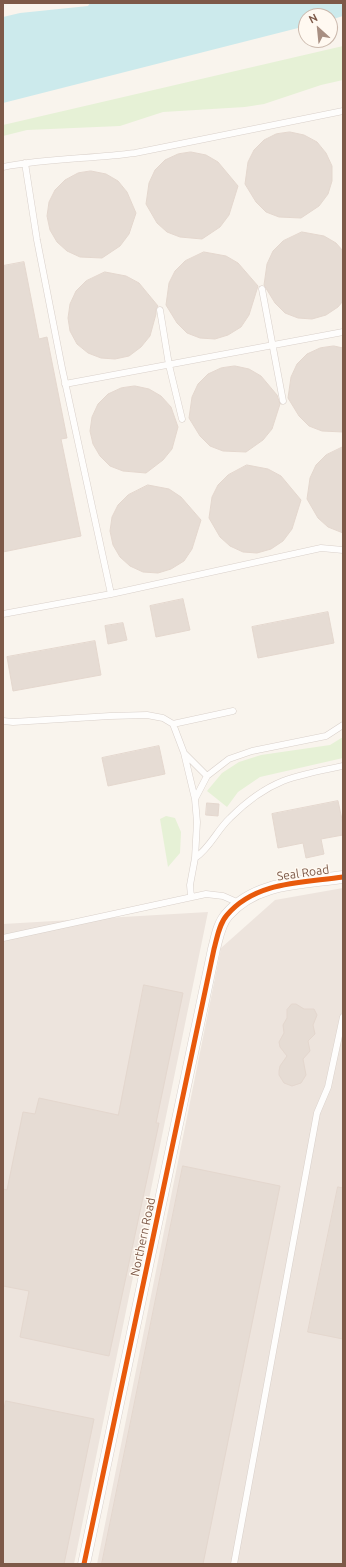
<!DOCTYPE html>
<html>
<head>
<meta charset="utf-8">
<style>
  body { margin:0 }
  #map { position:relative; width:346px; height:1567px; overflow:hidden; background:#f9f4ed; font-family:Ubuntu,sans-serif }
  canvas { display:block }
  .frame { position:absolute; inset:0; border:4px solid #7d5948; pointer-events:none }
  .north { position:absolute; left:298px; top:8px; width:40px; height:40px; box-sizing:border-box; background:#fff9f1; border:1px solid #cbb9ad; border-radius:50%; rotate:333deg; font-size:11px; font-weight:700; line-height:16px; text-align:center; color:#7d5948 }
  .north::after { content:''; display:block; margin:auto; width:14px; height:18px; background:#a88f82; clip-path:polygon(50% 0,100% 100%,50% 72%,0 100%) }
</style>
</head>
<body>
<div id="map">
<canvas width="346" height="1567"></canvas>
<div class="frame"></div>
<div class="north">N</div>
</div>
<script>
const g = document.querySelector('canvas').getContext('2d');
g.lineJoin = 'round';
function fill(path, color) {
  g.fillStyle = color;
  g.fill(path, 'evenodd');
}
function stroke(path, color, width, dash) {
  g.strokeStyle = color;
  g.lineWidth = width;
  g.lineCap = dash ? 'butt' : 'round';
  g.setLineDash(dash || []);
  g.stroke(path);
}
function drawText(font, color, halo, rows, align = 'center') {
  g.font = font + ' Ubuntu,sans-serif';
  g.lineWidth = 3;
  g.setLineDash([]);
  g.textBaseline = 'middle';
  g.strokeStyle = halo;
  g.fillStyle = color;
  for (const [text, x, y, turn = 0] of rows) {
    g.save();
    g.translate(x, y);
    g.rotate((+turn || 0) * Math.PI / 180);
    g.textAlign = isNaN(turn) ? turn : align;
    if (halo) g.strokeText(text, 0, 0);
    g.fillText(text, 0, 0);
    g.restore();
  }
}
fill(new Path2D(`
  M343 888V1564H97L221 948 275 900Z
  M208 912 74 1564H3V924Z`), '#ede4dd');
fill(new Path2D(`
  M343 46V80L321 85 264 104 245 107 163 112 120 126 27 130 3 136V125Z
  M343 737V758L260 777 238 792 227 807 207 791 222 773 239 762 261 755 330 745Z
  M166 816 175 818 181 832 180 853 168 867 160 819Z`), '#e6f1d6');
fill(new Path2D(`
  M90 3H343V16L330 20V16H306V26L3 103V17L20 13 88 6Z`), '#cceaec');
const building = new Path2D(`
  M290 132 304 135 317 142 326 153 332 166V181L328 194 319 206 301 218 279 217 266 212 256 202 245 184 248 162 254 150 264 140 276 134Z
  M191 152 206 155 218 162 238 186 229 215 220 227 202 239 180 237 167 232 157 223 146 204 149 183 155 170 165 160 178 154Z
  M91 171 106 174 118 181 127 192 136 213 129 234 120 246 102 258 80 257 67 251 57 242 50 230 47 216 49 202 55 190 65 180 78 173Z
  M302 232 324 236 336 243 343 251V301L338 307 326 315 312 319 298 318 285 313 275 303 264 285 267 264 273 251 283 241Z
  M204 252 226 256 238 263 258 286 249 315 241 327 228 335 215 339 200 338 187 333 177 323 166 305 169 283 175 271 185 261Z
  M24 262 39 339 47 337 67 438 61 439 81 536 3 552V266Z
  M105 272 126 276 139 283 158 306 156 309V314L150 336 141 347 129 356 115 359 101 358 88 353 77 344 70 331 68 318 70 304 76 291 86 281Z
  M334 346 343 348V432L322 431 309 426 299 416 288 398 291 377 297 364 307 354 320 348Z
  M235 366 249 369 261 376 277 395 280 404 272 429 263 440 246 452 223 451 210 446 200 436 189 418 192 397 198 384 208 374 221 368Z
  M135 386 149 389 161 396 171 407 178 427 172 449 163 460 146 473 123 471 110 466 100 456 93 444 90 431 92 417 98 404 108 394 121 388Z
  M343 447V533L328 527 318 518 307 499 310 478 316 465 326 455Z
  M247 465 268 469 281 476 301 500 292 529 283 541 271 549 257 553 243 552 230 546 220 537 209 518 212 497 218 485 228 475Z
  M148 485 169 489 181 497 201 520 192 549 184 561 171 569 158 573 143 572 130 566 120 557 113 545 110 531 112 517 118 505 128 495Z
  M183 599 190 630 156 637 150 606Z
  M328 612 334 643 258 658 252 627Z
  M123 623 127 640 108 644 105 626Z
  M95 641 101 675 13 691 7 657Z
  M159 746 165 774 108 786 102 758Z
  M338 801 343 824V835L321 839 324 854 306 858 303 843 278 848 272 814Z
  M207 803 219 804 218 816 206 815Z
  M144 985 183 993 156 1123H159L109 1356 20 1337 29 1291 3 1286V1189L7 1190 23 1112 35 1114 39 1098 118 1115Z
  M292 1004H296L304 1009H314L317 1015 313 1025 315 1034 308 1041 310 1051 303 1059 306 1075 301 1083 292 1086 284 1083 279 1075V1071L280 1066 287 1056 280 1047 279 1042 284 1033 283 1025 287 1018V1010Z
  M183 1166 280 1186 203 1564H102Z
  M338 1187 343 1188V1339L308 1332Z
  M6 1401 94 1419 64 1564H3V1414Z`);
fill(building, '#e6dcd4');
stroke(building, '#e4d7ce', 1);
const service = new Path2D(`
  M25 163 37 240 62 368 111 594
  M3 167C47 158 91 159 135 153L343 111
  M262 289 283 401
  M160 310 169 365 182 419
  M65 384 343 332
  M3 614 111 594 321 548 343 550
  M3 721 13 722 110 716 147 715 163 718 173 724 184 753 195 799
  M173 724 233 711
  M185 754 207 776
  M195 858C210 848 217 830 230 818 244 804 263 789 283 781 302 774 323 770 343 766
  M191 897 190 885 195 858 197 822 195 799 207 776 229 759 252 751 326 736 343 725
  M3 938 206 894 223 896 239 903
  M234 1564 317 1113 328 1087 343 1017`);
const minor = new Path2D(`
  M84 1564 214 949C217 938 219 924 227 915 256 881 303 883 343 877`);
stroke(service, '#d9d0ca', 7);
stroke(minor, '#d9d0ca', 13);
stroke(service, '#fefdfc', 6);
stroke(minor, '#fefdfc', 12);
stroke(new Path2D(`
  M84 1564 214 949C217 938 219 924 227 915 256 881 303 883 343 877`), '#e8590c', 5);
drawText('12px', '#7d5948', '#fff9f1', [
  ["Seal Road",303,873,-8],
  ["Northern Road",143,1237,-78]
]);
</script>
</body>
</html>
